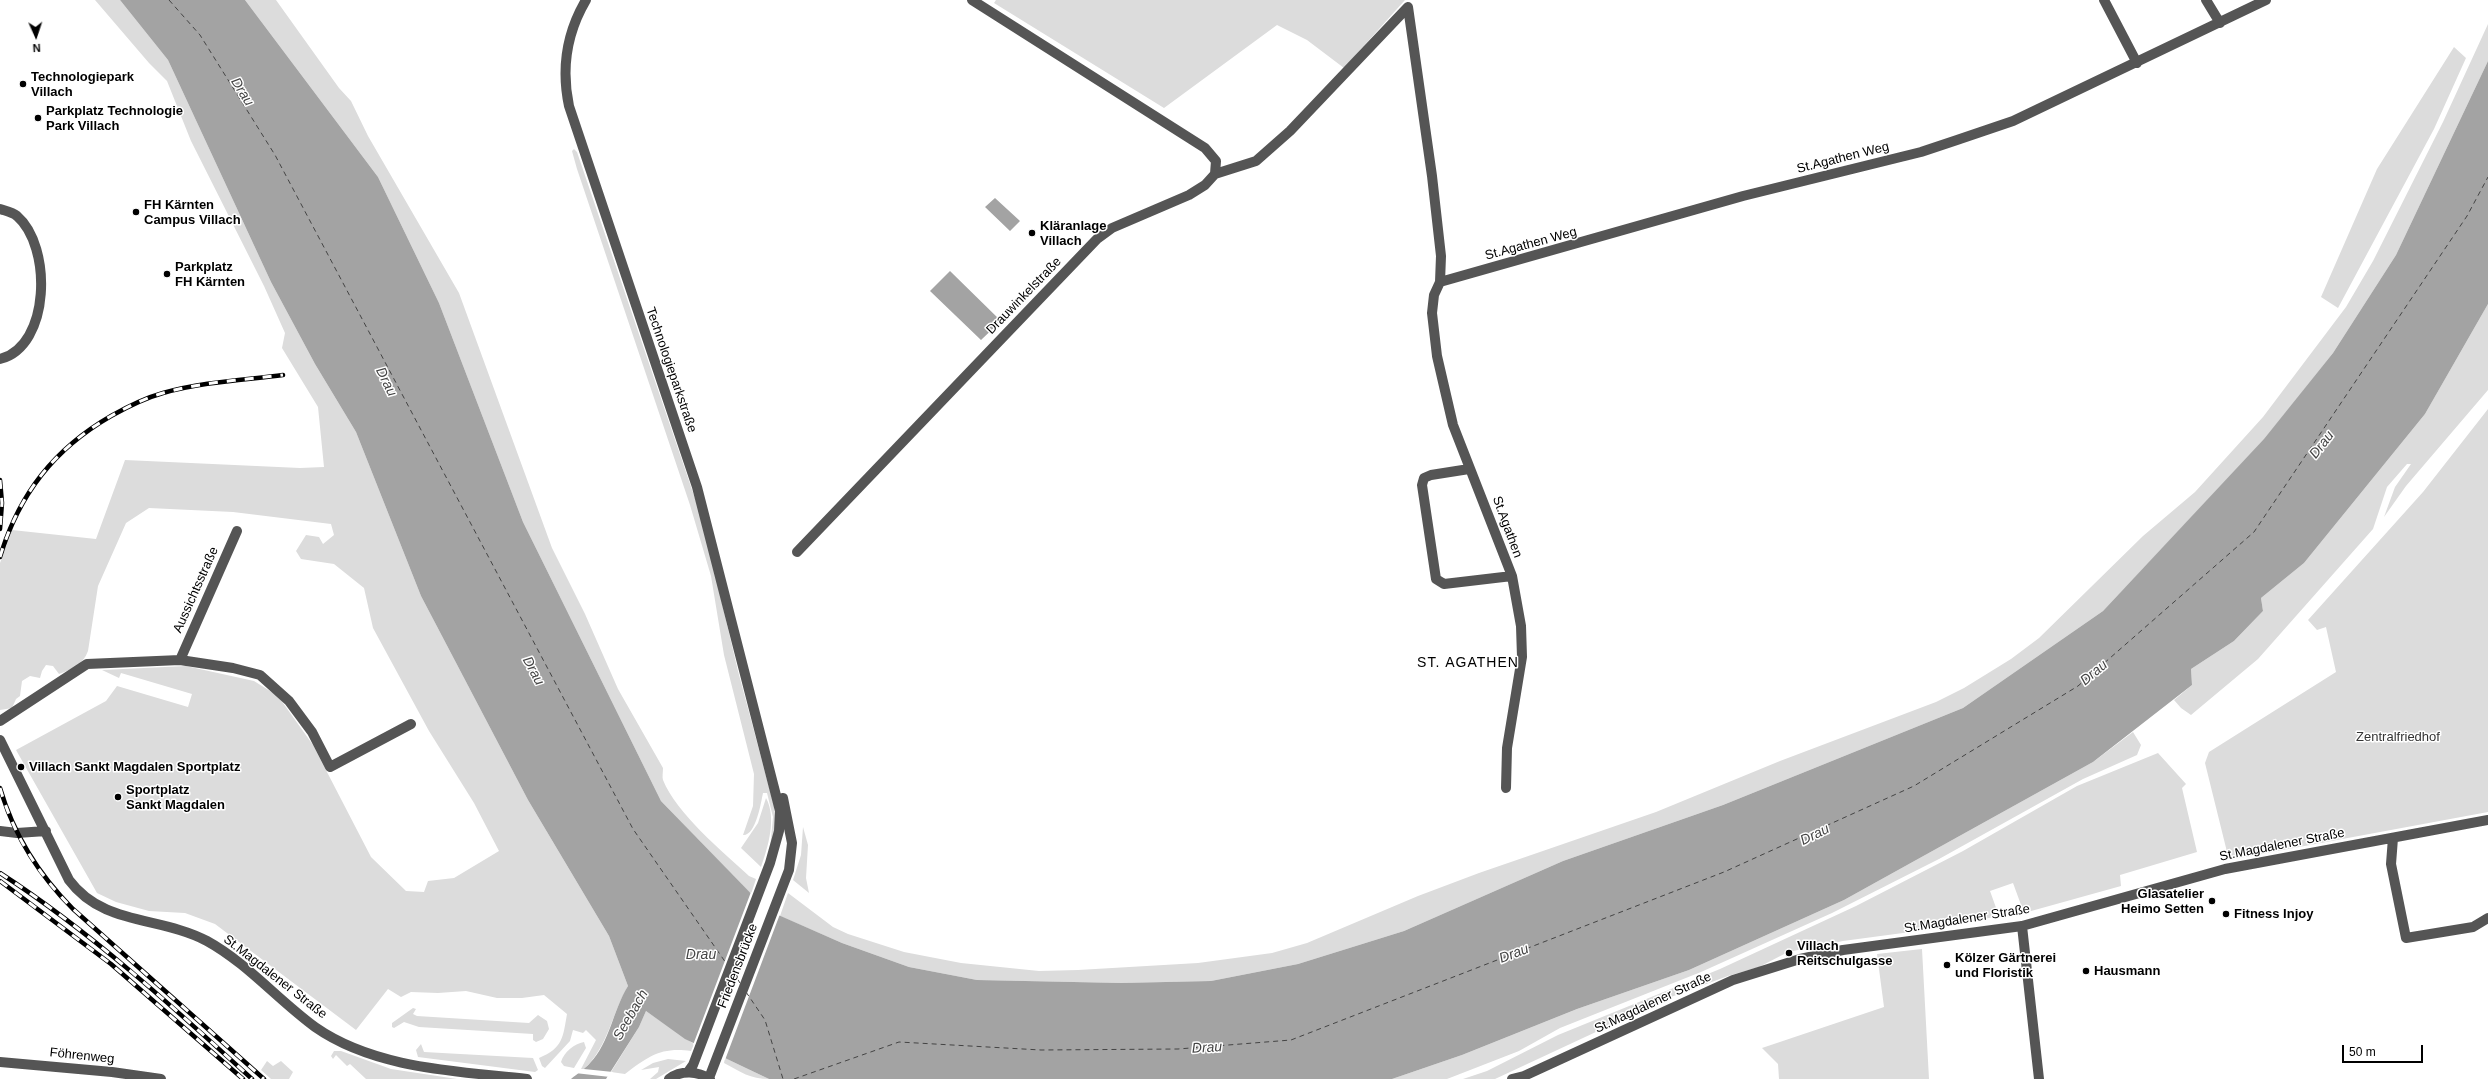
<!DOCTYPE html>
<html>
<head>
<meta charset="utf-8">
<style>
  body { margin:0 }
  #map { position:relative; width:2488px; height:1079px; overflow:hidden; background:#fff; font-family:Arial,sans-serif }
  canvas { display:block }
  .north { position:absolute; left:16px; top:16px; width:40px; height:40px; -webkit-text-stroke:3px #fff; paint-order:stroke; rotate:177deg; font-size:11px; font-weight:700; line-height:16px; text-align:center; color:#000 }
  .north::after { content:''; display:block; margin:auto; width:14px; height:18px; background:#000; clip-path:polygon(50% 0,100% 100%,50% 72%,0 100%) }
  .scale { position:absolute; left:2342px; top:1045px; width:81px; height:18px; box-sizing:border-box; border:2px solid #000; border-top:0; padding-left:5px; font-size:12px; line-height:14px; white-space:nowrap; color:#000; -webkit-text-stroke:3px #fff; paint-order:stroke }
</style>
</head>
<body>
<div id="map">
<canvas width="2488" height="1079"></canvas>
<div class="north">N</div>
<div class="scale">50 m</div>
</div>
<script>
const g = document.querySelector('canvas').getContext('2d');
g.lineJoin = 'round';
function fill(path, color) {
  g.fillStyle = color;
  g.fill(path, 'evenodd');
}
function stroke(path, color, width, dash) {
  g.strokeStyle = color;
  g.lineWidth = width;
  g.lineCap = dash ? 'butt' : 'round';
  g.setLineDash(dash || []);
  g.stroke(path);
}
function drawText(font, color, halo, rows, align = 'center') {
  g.font = font + ' Arial,sans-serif';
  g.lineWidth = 3;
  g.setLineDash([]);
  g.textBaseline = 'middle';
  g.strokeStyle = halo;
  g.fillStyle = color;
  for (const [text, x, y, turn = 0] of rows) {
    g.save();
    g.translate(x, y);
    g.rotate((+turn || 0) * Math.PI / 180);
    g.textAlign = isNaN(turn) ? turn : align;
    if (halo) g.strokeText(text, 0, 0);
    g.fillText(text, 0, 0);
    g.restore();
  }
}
fill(new Path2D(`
  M95 0H120L168 60 271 282 315 364 356 432 421 596 528 800 609 936 628 986C612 1013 608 1047 584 1069H581L596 1040 586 1030 583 1033 573 1030 570 1041 545 1068 542 1066 539 1058C563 1048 563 1037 567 1014L544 995 522 998H497L466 991 438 993 411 992 401 997 388 989 356 1030 215 924 185 913 149 911 116 902 97 893 16 750 106 701 117 686 188 707 192 694 121 673 119 678 102 670 186 666 254 681 278 696 313 745 371 857 406 891 424 892 428 881 454 878 499 851 474 803 429 731 373 628 364 588 334 564 301 559 296 551 306 535 319 537 323 544 334 535 331 524 233 512 149 508 126 523 98 586 88 651C83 665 72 669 59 674L53 666 46 665 42 671 40 678 30 676 22 681 20 696 16 699 12 708 0 710V563L12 530 96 539 125 460 300 468 324 467 318 407 282 348 285 333 264 286 191 141 167 81 149 63Z
  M245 0H276L339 88 351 101 368 136 459 293 552 548 585 614 618 689 663 768C663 772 662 777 663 780 676 813 723 852 749 876L756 879 751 894 661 801 523 522 439 303 378 177Z
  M996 0H1405L1344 68 1307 40 1277 25 1164 108 994 3Z
  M2488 24V61L2396 255 2333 353 2264 440 2103 611 1963 708 1723 805 1563 861 1404 931 1298 964 1211 981 1121 983 977 980 909 967 842 943 780 916 788 893 833 927 848 934 904 952 961 963 1039 971 1078 970 1198 963 1272 953 1307 943 1418 896 1479 873 1656 812 1780 761 1936 702 1964 688 2011 659 2039 638 2143 536 2195 492 2263 417 2346 307 2373 261 2443 122Z
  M2454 47 2466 58 2434 129 2338 308 2321 297 2377 169Z
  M574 149 577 152 702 519 738 671 774 806 776 826 770 849 773 817 767 793H763C761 802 756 836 743 835L753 806 754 774 724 655 711 576 690 505 577 169 572 151Z
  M2488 304V390L2406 486 2384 517 2395 487 2411 464H2407L2387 487 2373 529 2258 659 2191 715 2181 708 2174 700 2192 685 2191 669 2234 641 2263 611 2261 598 2304 563 2425 414Z
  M2488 409V812L2229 860 2205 763 2209 752 2336 672 2326 627 2317 630 2308 620 2423 492Z
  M2133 732 2141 745 2137 755 2083 779 1939 859 1832 913 1701 972 1560 1028 1519 1051 1447 1079H1392L1462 1055 1577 1009 1689 970 1844 900 2093 762Z
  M2158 753 2186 784 2182 788 2197 852 2120 875 2121 886 2024 913 2013 883 1990 891 1999 916 1933 929 1843 941 1788 952 1759 967 1728 976 1671 997 1495 1079H1463L1487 1071 1558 1035 1720 969 1856 906 1963 851 2077 786Z
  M766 798C777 818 768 847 761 867L741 848 758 823Z
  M803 827 808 845 806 878 809 893 793 880 801 855Z
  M1922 949 1929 1079H1779L1778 1064 1762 1048 1884 1007 1877 954Z
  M413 1008 416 1009 413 1014 417 1016 529 1023 538 1015 547 1021 549 1029 543 1039 536 1042 533 1040V1034L419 1027 404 1022 394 1028 392 1027V1023Z
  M646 1011 694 1044 691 1051C661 1047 649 1056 625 1074L611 1072 639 1027Z
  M584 1042 586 1048 574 1068 564 1066 561 1062C564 1052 574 1044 584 1042Z
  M421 1044 424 1052 533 1058 538 1070 535 1072 418 1057 416 1050Z
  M334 1051H341L391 1069 457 1079H366L350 1064 347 1066 336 1055 333 1059 331 1056Z
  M725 1058 769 1079C750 1079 741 1072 724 1063Z
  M668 1059 686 1061 656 1079H650L658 1072 659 1067 641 1070 653 1063Z
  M267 1061 273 1066 281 1061 293 1072 289 1079H271L261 1070Z`), '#dcdcdc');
fill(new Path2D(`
  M120 0H245L378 177 439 303 523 522 661 801 767 910 842 943 909 967 977 980 1121 983 1211 981 1298 964 1404 931 1563 861 1723 805 1963 708 2103 611 2264 439 2333 353 2396 255 2488 61V304L2425 414 2304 563 2261 598 2263 611 2234 641 2191 669 2192 685 2093 762 1844 900 1689 970 1577 1009 1462 1055 1392 1079H769L685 1039 646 1011 639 1027 606 1079H571C577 1074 585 1069 590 1063 610 1042 613 1010 628 986L609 936 528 800 421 596 356 432 315 364 271 282 168 60Z
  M995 198 1020 221 1010 231 985 207Z
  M950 271 1001 321 981 340 930 291Z`), '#a3a3a3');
fill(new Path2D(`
  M751 892 768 908 780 914 725 1060 693 1045Z
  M581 1069H584L613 1072 610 1077 575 1073Z`), '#fff');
stroke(new Path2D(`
  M169 0 200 35 275 155 633 829 726 963
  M733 972 740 983
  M746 992 765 1020 783 1079
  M794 1079 899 1042 1041 1050 1178 1049 1291 1040 1724 872 1914 786 2078 686 2254 532 2467 216 2488 177`), '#444', 1, [5, 4]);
stroke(new Path2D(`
  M586 0C566 34 561 68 569 106L697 487 780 811 779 831 770 863 693 1065 688 1072
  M2104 0 2137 63
  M2206 0 2220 23
  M1408 7 1432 176 1441 256 1440 282 1434 295 1432 313 1437 356 1453 425 1512 576 1521 626 1522 657 1507 748 1506 788
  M1215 174 1256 161 1290 131 1408 7
  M0 209C6 211 12 212 17 216 52 246 51 346 0 359
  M1440 282 1743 196 1921 152 1957 140 2013 121 2266 0
  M1469 469 1431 475 1424 478 1422 485 1436 579 1444 584 1512 576
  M797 552 1097 239 1112 228 1189 195 1205 185 1215 174 1216 161 1205 148 972 0
  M180 660 237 531
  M0 721 87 664 180 660 233 668 260 675 289 701 312 732 330 767 411 724
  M0 740 69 880C103 926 160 916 207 941 247 963 278 1000 315 1027 375 1069 457 1071 527 1079
  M0 831 17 833 46 831
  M2393 838 2391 864 2406 938 2473 927 2488 918
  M2022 926 2039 1079
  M0 1062 112 1072 161 1079
  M709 1078 789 870 792 843 783 798
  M669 1079C681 1070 698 1071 710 1079
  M1512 1079 1524 1076 1733 980 1800 959 1843 950 2022 926 2225 869 2488 820`), '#555', 10);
const rail = new Path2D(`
  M0 480 2 503 0 529
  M0 557C19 494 54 449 111 416 127 407 145 398 163 393 202 382 243 380 283 375
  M0 788C14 836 38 874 73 909L264 1079
  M0 873C91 932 172 1006 252 1079
  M0 881 111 964 243 1079`);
stroke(rail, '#000', 4.5);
stroke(rail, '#fff', 3, [9]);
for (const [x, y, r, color] of [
  [23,84,4,"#000"],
  [38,118,4,"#000"],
  [136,212,4,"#000"],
  [1032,233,4,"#000"],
  [167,274,4,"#000"],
  [21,767,4,"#000"],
  [118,797,4,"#000"],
  [2212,901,4,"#000"],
  [2226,914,4,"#000"],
  [1789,953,4,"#000"],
  [1947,965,4,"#000"],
  [2086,971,4,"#000"]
]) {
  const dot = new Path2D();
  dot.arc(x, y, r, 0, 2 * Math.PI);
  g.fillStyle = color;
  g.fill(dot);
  stroke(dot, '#fff', 1.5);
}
drawText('bold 13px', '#000', '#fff', [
  ["Technologiepark",31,77],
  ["Villach",31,92],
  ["Parkplatz Technologie",46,111],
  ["Park Villach",46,126],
  ["FH Kärnten",144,205],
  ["Campus Villach",144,220],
  ["Kläranlage",1040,226],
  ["Villach",1040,241],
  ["Parkplatz",175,267],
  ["FH Kärnten",175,282],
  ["Villach Sankt Magdalen Sportplatz",29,767],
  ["Sportplatz",126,790],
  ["Sankt Magdalen",126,805],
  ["Glasatelier",2204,894,"right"],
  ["Heimo Setten",2204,909,"right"],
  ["Fitness Injoy",2234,914],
  ["Villach",1797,946],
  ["Reitschulgasse",1797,961],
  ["Kölzer Gärtnerei",1955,958],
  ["und Floristik",1955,973],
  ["Hausmann",2094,971]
], 'left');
drawText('13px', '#000', '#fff', [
  ["St.Agathen Weg",1843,158,-14],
  ["St.Agathen Weg",1531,244,-15],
  ["Drauwinkelstraße",1024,296,-46],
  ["Technologieparkstraße",671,370,71],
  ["St.Agathen",1507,527,70],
  ["Aussichtsstraße",196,590,-66],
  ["St.Magdalener Straße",2282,845,-11],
  ["St.Magdalener Straße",1967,919,-9],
  ["Friedensbrücke",738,966,-69],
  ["St.Magdalener Straße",275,977,38],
  ["St.Magdalener Straße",1653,1003,-25],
  ["Föhrenweg",82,1056,6]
]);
drawText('13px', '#333', '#fff', [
  ["Zentralfriedhof",2398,737]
]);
drawText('italic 14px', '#444', '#fff', [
  ["Drau",242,92,58],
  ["Drau",386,382,64],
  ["Drau",2322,445,-52],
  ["Drau",533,671,62],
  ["Drau",2094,673,-40],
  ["Drau",1815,835,-26],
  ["Drau",1514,954,-21],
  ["Drau",701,955],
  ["Seebach",631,1015,-60],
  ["Drau",1207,1048,-3]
]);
g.letterSpacing = '1px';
drawText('14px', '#000', '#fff', [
  ["ST. AGATHEN",1468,663]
]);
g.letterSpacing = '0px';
</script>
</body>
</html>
